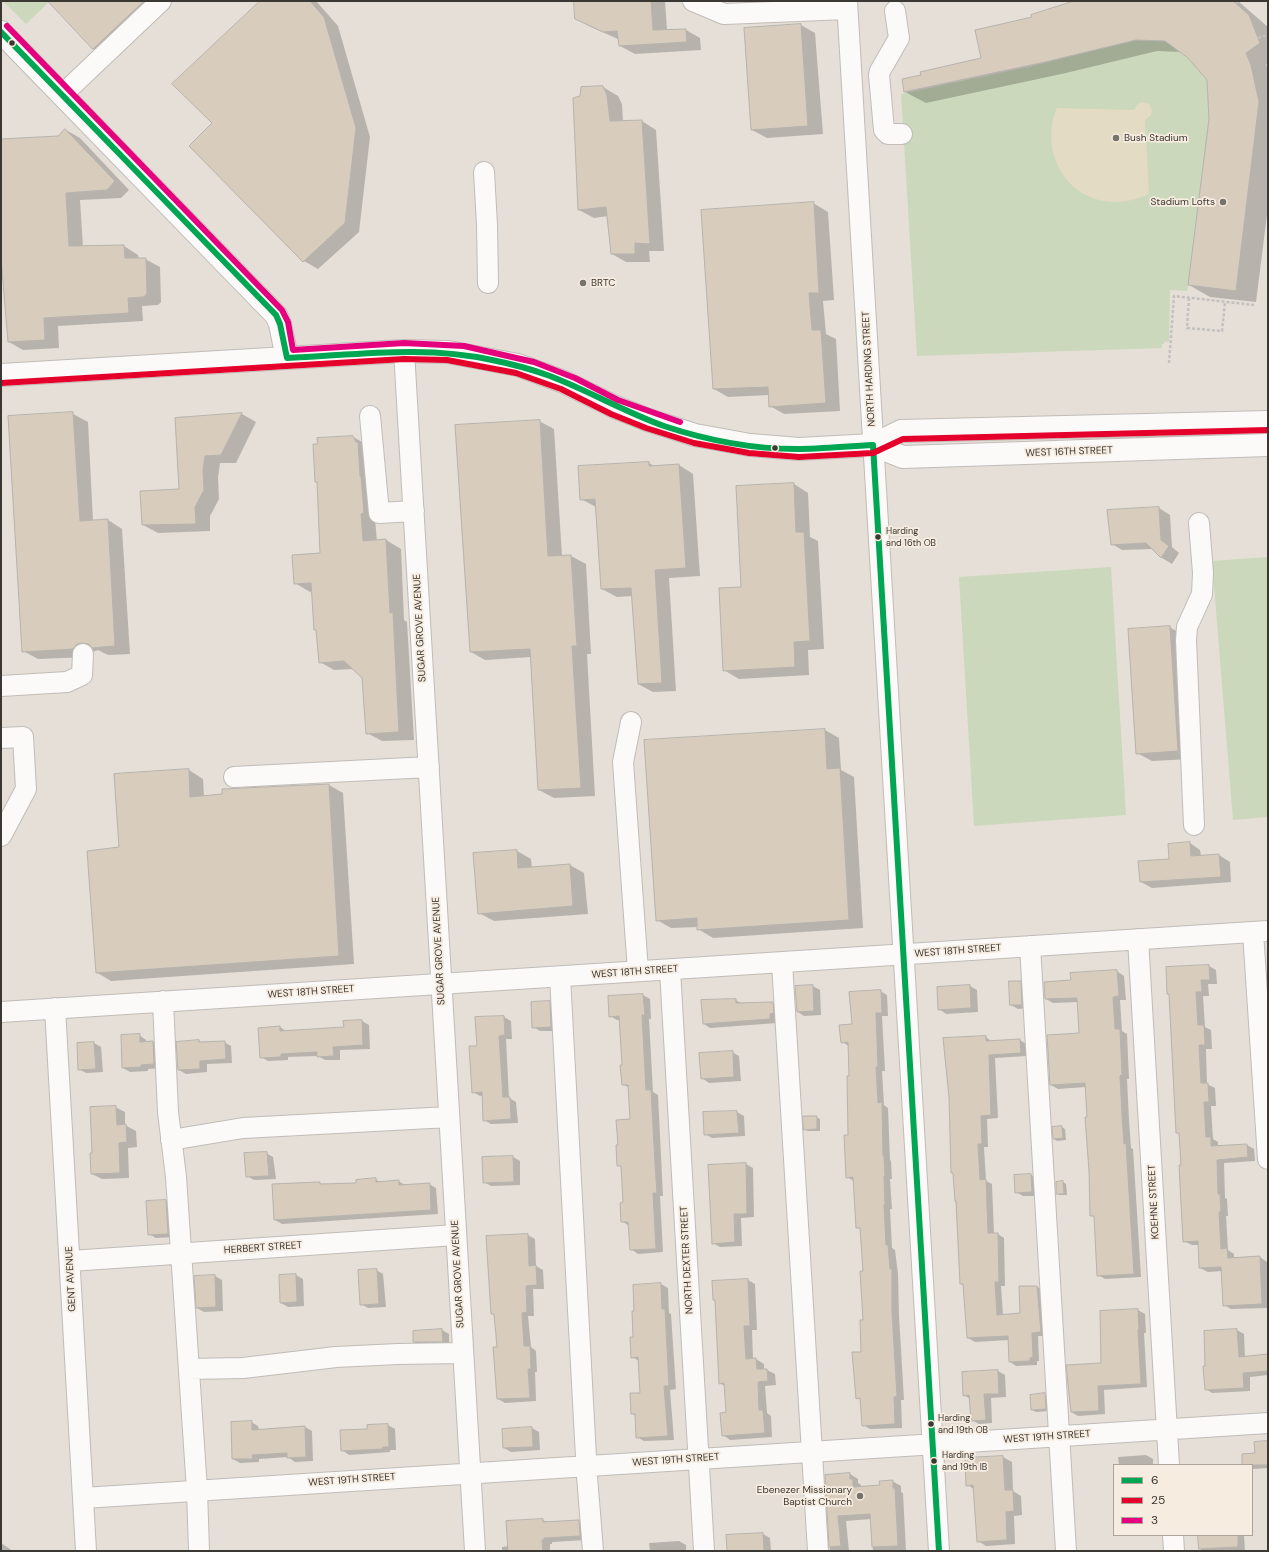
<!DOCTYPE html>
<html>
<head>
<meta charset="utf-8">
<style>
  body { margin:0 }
  #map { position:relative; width:1269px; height:1552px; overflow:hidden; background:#e5dfd8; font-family:"DM Sans",sans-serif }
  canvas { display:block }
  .frame { position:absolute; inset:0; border:2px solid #3b3732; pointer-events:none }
  .legend { position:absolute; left:1113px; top:1464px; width:140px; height:72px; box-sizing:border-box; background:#f7ece0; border:1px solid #aca49a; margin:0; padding:5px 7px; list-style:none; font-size:12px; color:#3b3732 }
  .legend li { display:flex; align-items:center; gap:8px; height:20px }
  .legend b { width:20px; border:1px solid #aca49a }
</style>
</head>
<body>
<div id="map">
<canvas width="1269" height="1552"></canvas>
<div class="frame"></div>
<ul class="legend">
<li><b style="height:5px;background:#00a651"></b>6</li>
<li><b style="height:5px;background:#e4002b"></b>25</li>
<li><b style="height:5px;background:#e5007d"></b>3</li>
</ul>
</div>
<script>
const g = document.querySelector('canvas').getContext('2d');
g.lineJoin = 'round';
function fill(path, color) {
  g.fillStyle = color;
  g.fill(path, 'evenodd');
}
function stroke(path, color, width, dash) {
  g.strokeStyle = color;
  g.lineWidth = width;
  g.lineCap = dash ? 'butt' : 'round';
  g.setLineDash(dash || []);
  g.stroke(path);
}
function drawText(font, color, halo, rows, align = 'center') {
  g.font = font + ' "DM Sans",sans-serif';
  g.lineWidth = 3.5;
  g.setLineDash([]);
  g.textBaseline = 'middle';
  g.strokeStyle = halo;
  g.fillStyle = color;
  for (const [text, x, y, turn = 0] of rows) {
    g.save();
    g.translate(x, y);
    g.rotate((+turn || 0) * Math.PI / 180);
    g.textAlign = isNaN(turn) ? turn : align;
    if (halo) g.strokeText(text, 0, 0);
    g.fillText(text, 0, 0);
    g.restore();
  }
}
fill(new Path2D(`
  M3 1H50L26 24Z
  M1136 40 1165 41 1188 58 1207 80 1209 119 1188 285 1187 291 1170 290 1169 341 1164 342V344H1162V348L917 356 901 94 1027 67 1028 70V67Z
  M1268 557V817L1233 820 1212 561Z
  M1111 567 1126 815 974 826 959 577Z`), '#cbd8bb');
fill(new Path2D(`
  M1141 102 1149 104 1152 110 1151 115 1145 120 1149 194C1135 200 1120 204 1104 201 1062 194 1040 147 1057 108L1134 110 1137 105Z`), '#e3dbc3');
fill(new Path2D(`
  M49 1H163L105 55 94 49Z
  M261 1H316L338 26 370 137 359 232 318 269 304 261 213 123Z
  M575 1H665L667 30H686L700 38 701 50 635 54 620 46 618 39 591 27 576 19Z
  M1077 1H1238L1268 27V64L1266 65 1268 69V207L1256 302 1210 297 1189 285 1210 119 1208 80 1189 57 1182 52 1157 51 1066 73 926 103 905 92 983 59 1033 18Z
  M801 25 815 33 823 134 767 138 752 130Z
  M603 87 618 96 622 104 623 122 642 121 656 130 664 251H649L650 262H626L612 254 608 216 594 218 579 210Z
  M66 130 80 138 129 190 121 198 80 200 83 247 124 246 138 255 139 259H145L160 267 161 302 158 305 142 306 143 321 58 326 59 348 23 350 9 342 1 246V140L58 137Z
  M813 203 828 212 834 300 823 301 826 334 836 339 840 411 784 414 770 406 769 395 728 397 714 389Z
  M73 414 88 422 93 521 108 520 122 529 130 654 108 655 98 650 92 652 88 657 38 659 23 651 10 417Z
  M242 414 256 422 236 463H220L218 477 219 499 210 516V531L158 533 143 525 180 490 176 418Z
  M539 421 554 429 562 556H571L586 564 591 654H587L595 796 554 798 539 790 531 657 485 660 471 652Z
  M353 437 368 445 377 541 386 540 401 549 404 620 407 622 414 740 382 741 367 733 363 678 354 669 334 670 320 662 317 631 315 630 312 591 310 592 295 583 321 554Z
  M649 463 656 467 679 465 693 474 700 576 669 578 676 691 653 692 638 684 633 596 617 597 602 589 596 507 581 499Z
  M794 484 808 493 810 537 818 541 824 649 808 650 809 675 739 679 724 670 742 588Z
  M1159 508 1170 515 1172 547 1179 553 1172 564 1162 558 1153 549 1122 550 1112 544Z
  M1169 627 1184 635 1192 759 1152 761 1137 753Z
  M825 730 839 738 841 770 854 777 863 928 713 938 698 929V927L671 928 657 920Z
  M189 770 203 779 204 797 329 785 343 793 354 964 111 981 96 972 120 848Z
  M1190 843 1200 850 1201 856 1219 855 1230 862 1231 882 1152 888 1141 882 1170 860Z
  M517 851 531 859 532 868 570 865 584 873 588 914 494 921 479 913Z
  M1209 966 1216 970 1217 984H1208L1209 996H1203L1205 1027 1211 1030 1212 1049H1206L1207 1084 1215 1088 1216 1106H1211L1213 1139 1218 1142V1147L1247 1145 1254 1149 1255 1161 1224 1163 1225 1198 1227 1199 1228 1216H1226L1228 1250 1234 1254V1259L1260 1257 1267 1262 1268 1308 1231 1309 1224 1305 1222 1271 1208 1272 1200 1268 1199 1245H1192L1184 1241 1181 1135 1177 1132 1170 994Z
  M1117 971 1124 976 1126 1000H1120L1122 1031 1127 1034 1129 1079H1127L1129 1120 1131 1148 1133 1149 1141 1277 1105 1279 1098 1275 1095 1218 1091 1215 1086 1087 1058 1089 1051 1085 1080 1034 1078 1002 1053 1003 1046 999 1072 981Z
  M1020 982 1027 986 1029 1008 1018 1009 1011 1005Z
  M813 986 820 990 821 1015 804 1016 798 1012Z
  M970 986 977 990 978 1012 946 1014 939 1009Z
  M880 991 887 995 888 1016H882L885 1071H882L884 1105 888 1108 890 1160 891 1161 892 1179H890L892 1209H890L892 1248 895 1250 898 1274 899 1316 904 1400H901L902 1428 870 1429 863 1425 861 1400 857 1398 862 1353 864 1272 861 1230 857 1227 854 1181 847 1177 850 1077 849 1046 842 1042 853 1025Z
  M643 995 650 999 651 1019H649L653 1092 658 1095 663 1196H660L663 1252 638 1254 631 1249 629 1226 622 1221 624 1203 622 1167 618 1165 619 1146 631 1120 630 1088 622 1084 623 1066 621 1020H617L610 1016 609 997Z
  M735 1000 743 1004 773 1003 780 1007 777 1023 710 1028 704 1024Z
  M550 1002 557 1006 558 1031H540L533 1027Z
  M504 1017 511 1021 512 1039H506L509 1098 516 1102 518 1123 491 1124 484 1120 483 1096H480L473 1092 478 1047 476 1018Z
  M362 1021 369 1025 370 1049 340 1050V1060H325L318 1056 288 1057V1060L268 1061 261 1057 280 1027 287 1032 345 1028Z
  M139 1035 146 1040 147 1043 153 1042 160 1046 161 1068 148 1069V1071L130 1072 123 1068Z
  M986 1037 992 1042 1020 1040 1026 1044 1027 1056 995 1058 998 1118 987 1119 988 1147H984L986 1181 992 1184 994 1234H998L1004 1238 1005 1286H1001L1003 1315 1021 1314 1037 1287 1044 1290 1047 1336H1038L1039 1361H1037V1365L1016 1366 1010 1362 1009 1340 975 1342 968 1338 965 1286 961 1284 954 1174 952 1173Z
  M199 1041 202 1043 224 1042 231 1046 232 1063 207 1064V1072L186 1074 179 1070Z
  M94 1043 101 1047 103 1072 86 1073 79 1069 78 1044Z
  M732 1052 739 1056 741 1081 709 1083 702 1078Z
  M115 1107 125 1112V1125L136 1131 137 1147 128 1148 129 1178 102 1179 92 1174 94 1154Z
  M737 1112 744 1116 745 1136 712 1138 705 1134 704 1113Z
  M816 1117 820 1119V1131H808L805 1129Z
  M1062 1127 1065 1129 1066 1140 1057 1141 1054 1139Z
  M266 1153 273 1157 276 1179 254 1180 247 1176Z
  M513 1157 520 1161V1185L491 1186 484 1182Z
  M746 1164 753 1168 754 1217 741 1218 742 1246 720 1247 713 1243Z
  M1031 1175 1038 1179 1039 1196H1023L1016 1192 1015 1176Z
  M375 1179 380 1182 398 1181 405 1185 429 1184 436 1188 438 1214 282 1224 275 1220 319 1183 323 1185 357 1183Z
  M1063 1182 1066 1184 1067 1195H1060L1057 1194V1183Z
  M166 1201 173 1205 175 1237 156 1238 149 1234Z
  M528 1235 535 1239 536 1266 543 1270 544 1289H533L534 1316H528L531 1347 536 1351 537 1372H535L536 1401 505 1403 498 1399V1348L495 1315 492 1314Z
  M376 1270 383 1274 386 1307 368 1308 361 1304Z
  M296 1275 303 1279 304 1306 288 1307 281 1303Z
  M215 1276 222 1280 223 1311 204 1312 197 1308Z
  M748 1280 755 1284 757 1330H752L753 1359H756L764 1364V1370H767L775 1374 776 1385 765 1386 767 1413 771 1416 772 1437 730 1440 723 1435 727 1413 726 1387 720 1383 716 1301 714 1300Z
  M661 1284 668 1288 669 1313 671 1314 676 1389 670 1390 674 1440 644 1441 637 1437 636 1416 632 1413 641 1394 639 1361 632 1357 635 1312Z
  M1138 1310 1145 1314 1146 1333H1144L1147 1387 1104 1390 1105 1414 1078 1416 1071 1412Z
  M442 1330 449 1334V1345L421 1346 414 1342Z
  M1237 1330 1244 1334 1245 1357 1268 1355V1375L1250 1377V1391L1212 1393 1206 1389 1207 1367 1205 1332Z
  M998 1371 1005 1375 1006 1397 991 1398 992 1423 979 1424 972 1420 970 1399 964 1395Z
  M1045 1395 1048 1396 1049 1411 1036 1412 1032 1410Z
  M251 1422 258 1426 259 1430 305 1427 312 1431 313 1461 295 1462 288 1457 259 1459V1462L240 1463 233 1459Z
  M388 1425 395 1429 396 1450H390V1452L349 1455 342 1450Z
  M532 1428 539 1432 540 1450 511 1452 504 1448Z
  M1268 1442V1468L1252 1469V1465H1243Z
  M1146 1455 1153 1459V1465H1119L1118 1457Z
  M1003 1457 1012 1462 1013 1491 1021 1496 1022 1515 1014 1516 1015 1544 986 1546 978 1541 974 1489 967 1485Z
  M850 1474 858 1479V1483L861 1485V1487L881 1486 892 1481 901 1486V1492L903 1493 906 1551H873L871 1519 846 1521 849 1551H830L826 1476Z
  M543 1520 548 1523 579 1521 586 1526 587 1540 552 1542V1544H550V1551H502V1547L509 1546 507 1522Z
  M763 1534 770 1538 771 1551H728Z
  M1199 1535H1244L1245 1551H1202L1200 1548Z
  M679 1541 686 1545V1551H650L649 1543Z
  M1 1543 10 1549 12 1551H1Z`), '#0003');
const building = new Path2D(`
  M48 1H144L93 49Z
  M260 1H310L324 17 356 128 345 223 303 262 189 146 212 123 172 84Z
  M574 1H651L653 30 686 29 687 42 619 46 617 31 603 32 575 19Z
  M1074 1H1233L1249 15 1260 43 1246 53 1251 65 1259 102 1236 291 1188 285 1209 119 1207 80 1188 58 1165 41 1136 40 1045 62 904 92 902 79 921 75 920 72 981 58 975 30 1032 17 1031 15Z
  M801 24 808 126 751 130 744 28Z
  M603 86 607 95 610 121 642 120 650 244 635 243V254H611L606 207 578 210 573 98 580 96 581 87Z
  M65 129 115 181 107 190 66 193 69 246 124 245 125 258H146L147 293 144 297 128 298 129 313 44 318 45 340 8 342 1 258V139L58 136Z
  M814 202 819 293H809L812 330H821L826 403 769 407 768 387 713 389 701 210Z
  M73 412 80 521 108 519 115 646 92 648 89 644 83 643 77 644 73 649 22 652 8 416Z
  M242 413 221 455 205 456 203 469 204 490 195 507 196 524 142 525 140 491 179 489 175 418Z
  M540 420 548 556 571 555 577 646H572L581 788 538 790 530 649 470 652 455 425Z
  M353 436 356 442H358L360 476H361L364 513 361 514 363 541 386 539 390 613 393 612 399 732 366 734 362 678 344 661 319 663 316 630H314L311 583 294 584 292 555 320 553 317 482H315L313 444H318L317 438Z
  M649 462V466L679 464 686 568 655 570 662 683 638 684 631 588 601 589 595 499 580 500 578 466Z
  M794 483 796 532H804L810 641 794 642 795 667 723 671 719 588 741 587 736 486Z
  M1159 507 1161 540 1169 546 1161 558 1146 543 1111 545 1107 510Z
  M1170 626 1178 751 1136 754 1128 629Z
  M825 729 827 769 840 768 849 920 697 930V918L656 921 644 740Z
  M189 769 190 797 222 794V789L329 784 339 956 96 973 87 851 119 847 114 774Z
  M1190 842 1191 856 1219 854 1221 877 1140 882 1138 861 1169 859 1168 844Z
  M517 850 518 868 570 864 573 906 478 914 473 853Z
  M1209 965 1210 980H1201L1202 992H1196L1198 1025H1204L1205 1045H1199L1201 1083H1208L1209 1102H1204L1206 1137H1211V1146L1247 1144 1248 1157 1217 1160 1218 1194H1220L1221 1212H1219L1221 1249 1227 1248 1228 1258 1260 1256 1262 1304 1223 1306 1221 1267 1199 1268 1198 1241 1183 1242 1179 1165H1181L1179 1133H1176L1169 994H1167L1166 967Z
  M1117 970 1119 996 1113 997 1115 1029H1120L1122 1075 1120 1076 1122 1115 1124 1144 1126 1143 1134 1274 1097 1276 1094 1216H1090L1089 1171 1085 1117H1087L1085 1083 1050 1085 1047 1035 1079 1033 1077 998 1045 999 1044 982 1071 980 1070 973Z
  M1009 981H1021L1022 1005H1010Z
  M813 985 814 1011 797 1012 795 986Z
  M970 985 971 1008 938 1010 937 987Z
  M881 990 882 1013H876L878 1067H876L878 1103 882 1102 883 1156H884L885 1176H884L885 1205H884L886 1245H888L890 1269H892V1312L897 1396 894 1397 895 1424 862 1426 860 1398 856 1399 852 1352H861L860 1320H863L860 1271H863L860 1228H856L853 1177 846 1178 844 1135H848L847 1076H849L848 1042 841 1043 839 1025 852 1024 849 992Z
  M643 994 645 1015H642L646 1090H651L655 1164 657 1193H653L656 1249 630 1250 628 1222H621L620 1203 623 1202 621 1166H617L616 1145H618L616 1120 630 1119 628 1085H622L620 1065H622L619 1016 609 1017 608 996Z
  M736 999V1003L773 1002 774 1013 770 1014V1019L703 1024 701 1000Z
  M550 1001 551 1027 532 1028 531 1002Z
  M504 1016 505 1035 499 1036 503 1097H510L511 1119 483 1121 482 1092 472 1093 469 1046H477L475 1017Z
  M362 1020 363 1045 333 1047 334 1056 317 1057V1052L281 1054V1057L260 1058 258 1028 280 1026V1031L344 1027 343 1021Z
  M140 1034V1042L153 1041 154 1064 141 1065V1067L122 1068 121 1035Z
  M986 1036V1041L1020 1039 1021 1053 989 1055 991 1115 981 1116 982 1144H978L980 1180 986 1179 988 1233H998L999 1282H995L997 1315 1020 1313 1019 1286H1037L1041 1332 1032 1333 1033 1357 1030 1358V1361L1009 1362 1008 1336 967 1338 963 1284H960L956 1201H955L953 1173H951L949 1097 943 1038Z
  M199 1040V1042L225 1041 226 1059 200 1061V1069L178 1070 176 1042Z
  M94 1042 96 1069 78 1070 77 1043Z
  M733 1051 734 1077 701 1079 699 1053Z
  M116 1106 117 1125 126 1124 127 1142 119 1143 120 1173 91 1174 90 1153H92L90 1107Z
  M737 1111 739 1133 704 1135 703 1112Z
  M803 1116H817V1129L804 1130Z
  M1062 1126 1063 1138 1053 1139 1052 1127Z
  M267 1152 269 1176 246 1177 244 1153Z
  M513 1156 514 1182 483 1183 482 1157Z
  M746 1163 747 1214H734L735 1242 712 1244 708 1165Z
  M1031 1174 1032 1192 1015 1193 1014 1175Z
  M376 1178V1182L399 1180V1185L430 1183 431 1210 274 1220 272 1184 320 1182V1184L356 1183V1180Z
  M1063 1181 1064 1194H1056V1182Z
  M166 1200 168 1234 148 1235 146 1201Z
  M528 1234 529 1266 536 1265 537 1285 526 1286 527 1312 522 1313 524 1346H530L531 1369H528L530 1398 497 1399 493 1347H497L494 1314H491L486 1236Z
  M377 1269 379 1304 360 1305 358 1270Z
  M296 1274 297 1302 280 1303 279 1275Z
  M215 1275 216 1307 196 1308 194 1276Z
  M748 1279 750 1326H744L746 1359 756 1358 757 1369H767L768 1381 758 1382 759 1410H763L765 1433 722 1436 720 1413 726 1412 724 1383 719 1384 715 1300H713L712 1281Z
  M661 1283 662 1309H665L669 1386H664L668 1436 636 1438 635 1414H631L630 1393H640L638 1357 631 1358 630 1337H633L632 1311H634L633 1285Z
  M1138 1309 1139 1329 1138 1330 1141 1384 1098 1386 1099 1411 1071 1412 1066 1365 1101 1363 1100 1311Z
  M442 1329 443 1342H413V1331Z
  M1237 1329 1239 1357 1268 1354V1371L1243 1373 1244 1388 1205 1390 1203 1366H1205L1204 1331Z
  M998 1370 999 1394H984L986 1420 971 1421 969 1395 963 1396 962 1372Z
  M1045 1393 1046 1409 1031 1410 1030 1395Z
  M252 1421V1430L305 1426 306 1457 287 1458V1453L252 1455 253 1459H232L231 1422Z
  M388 1424 389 1447H383V1449L341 1451 340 1430 367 1429V1425Z
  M532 1427 533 1447 503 1448 502 1429Z
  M1268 1441V1465H1242V1454L1255 1453 1254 1442Z
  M1003 1456 1005 1490H1013L1014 1511 1006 1512 1007 1540 977 1542 973 1485 966 1486 965 1458Z
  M850 1473V1479H853V1487L880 1485 879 1481 893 1480V1488H895L898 1546 872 1547 870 1514 838 1516 841 1546 829 1547 825 1475Z
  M543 1519V1522L579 1520 580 1536 544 1538V1540H542L543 1551H508L506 1521Z
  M763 1533 764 1551H727L726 1535Z
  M1198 1535H1238V1547L1199 1549Z`);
fill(building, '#d8ccbd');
stroke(building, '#b6b2ad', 1);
const minor = new Path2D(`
  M693 1 724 14 847 9
  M847 1 939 1551
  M895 11 899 38 880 71 879 75 884 130 888 134H902
  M62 95 161 1
  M484 172 487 225 488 283
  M404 351 475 1551
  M370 416 379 513 414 511
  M1 686 67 682 82 675 83 654
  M631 722 623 762 638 971
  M1 738 23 737 26 789 1 836
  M234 777 429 767
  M1194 825 1186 640 1187 627 1202 594 1203 573 1199 523
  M1253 932 1268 1159
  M1138 939 1169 1465
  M1030 946 1066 1551
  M782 963 818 1551
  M670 970 704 1551
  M560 977 587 1476 593 1551
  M163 1001 168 1112 176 1177 197 1490 199 1551
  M55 1008 86 1551
  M1 1012 1268 931
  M171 1140 243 1128 449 1117
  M70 1261 456 1235
  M189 1369 243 1368 336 1357 398 1354 463 1353
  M83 1498 1268 1423
  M1173 1535 1174 1551`);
const major = new Path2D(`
  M1 32 276 315 280 324 287 358
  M1 375 404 351 448 352 518 365 564 382 615 407 648 420 695 435 750 445 799 449 873 445 901 431 1268 422
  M873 445 903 457 1268 445`);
stroke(minor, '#c1bcb7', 22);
stroke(major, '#c1bcb7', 24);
stroke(new Path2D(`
  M1236 3 1238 1
  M1258 38 1263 36H1268
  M1189 298 1187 328 1222 331 1225 302
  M1169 363 1174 296 1254 305`), '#c4c0bf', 2.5, [3, 2]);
stroke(minor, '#fbfaf9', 20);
stroke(major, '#fbfaf9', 22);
stroke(new Path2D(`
  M1 32 276 315 280 324 287 358C356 355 424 345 492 360 512 364 531 369 550 376 589 391 625 412 664 426 706 440 752 449 797 449 823 449 848 446 873 445L939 1551`), '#00a651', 6);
stroke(new Path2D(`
  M1 383 404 359 447 360 516 373 561 389 611 414 646 428 694 443 749 453 799 457 873 453 903 439 1268 430`), '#e4002b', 6);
stroke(new Path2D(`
  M7 26 282 310 288 322 293 350 404 343 464 346 534 362 575 378 618 400 680 422`), '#e5007d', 6);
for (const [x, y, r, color] of [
  [12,43,3.5,"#3b3732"],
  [1116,138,4,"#76726c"],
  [1223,202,4,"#76726c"],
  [583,283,4,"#76726c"],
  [775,448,3.5,"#3b3732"],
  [878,537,3.5,"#3b3732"],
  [931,1424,3.5,"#3b3732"],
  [934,1461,3.5,"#3b3732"],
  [860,1496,4,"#76726c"]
]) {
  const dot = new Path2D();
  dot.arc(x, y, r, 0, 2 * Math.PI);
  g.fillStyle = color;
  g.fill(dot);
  stroke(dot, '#f7ece0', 1.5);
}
drawText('9px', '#3b3732', '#f7ece0', [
  ["Harding",886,532],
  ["and 16th OB",886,544],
  ["Harding",938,1419],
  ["and 19th OB",938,1431],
  ["Harding",942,1456],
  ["and 19th IB",942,1468]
], 'left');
drawText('10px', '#3b3732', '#f7ece0', [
  ["Bush Stadium",1124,138],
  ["Stadium Lofts",1215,202,"right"],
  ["BRTC",591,283],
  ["Ebenezer Missionary",852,1490,"right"],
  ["Baptist Church",852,1502,"right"]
], 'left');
drawText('10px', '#3b3732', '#f7ece0', [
  ["NORTH HARDING STREET",869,369,-93],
  ["WEST 16TH STREET",1069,452,-2],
  ["SUGAR GROVE AVENUE",420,628,-93],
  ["SUGAR GROVE AVENUE",439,951,-93],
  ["WEST 18TH STREET",958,951,-4],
  ["WEST 18TH STREET",635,972,-4],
  ["WEST 18TH STREET",311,992,-4],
  ["KOEHNE STREET",1154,1202,-93],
  ["HERBERT STREET",263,1248,-4],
  ["NORTH DEXTER STREET",687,1260,-93],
  ["SUGAR GROVE AVENUE",458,1274,-93],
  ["GENT AVENUE",71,1279,-93],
  ["WEST 19TH STREET",1047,1437,-4],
  ["WEST 19TH STREET",676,1460,-4],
  ["WEST 19TH STREET",352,1480,-4]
]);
</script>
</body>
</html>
